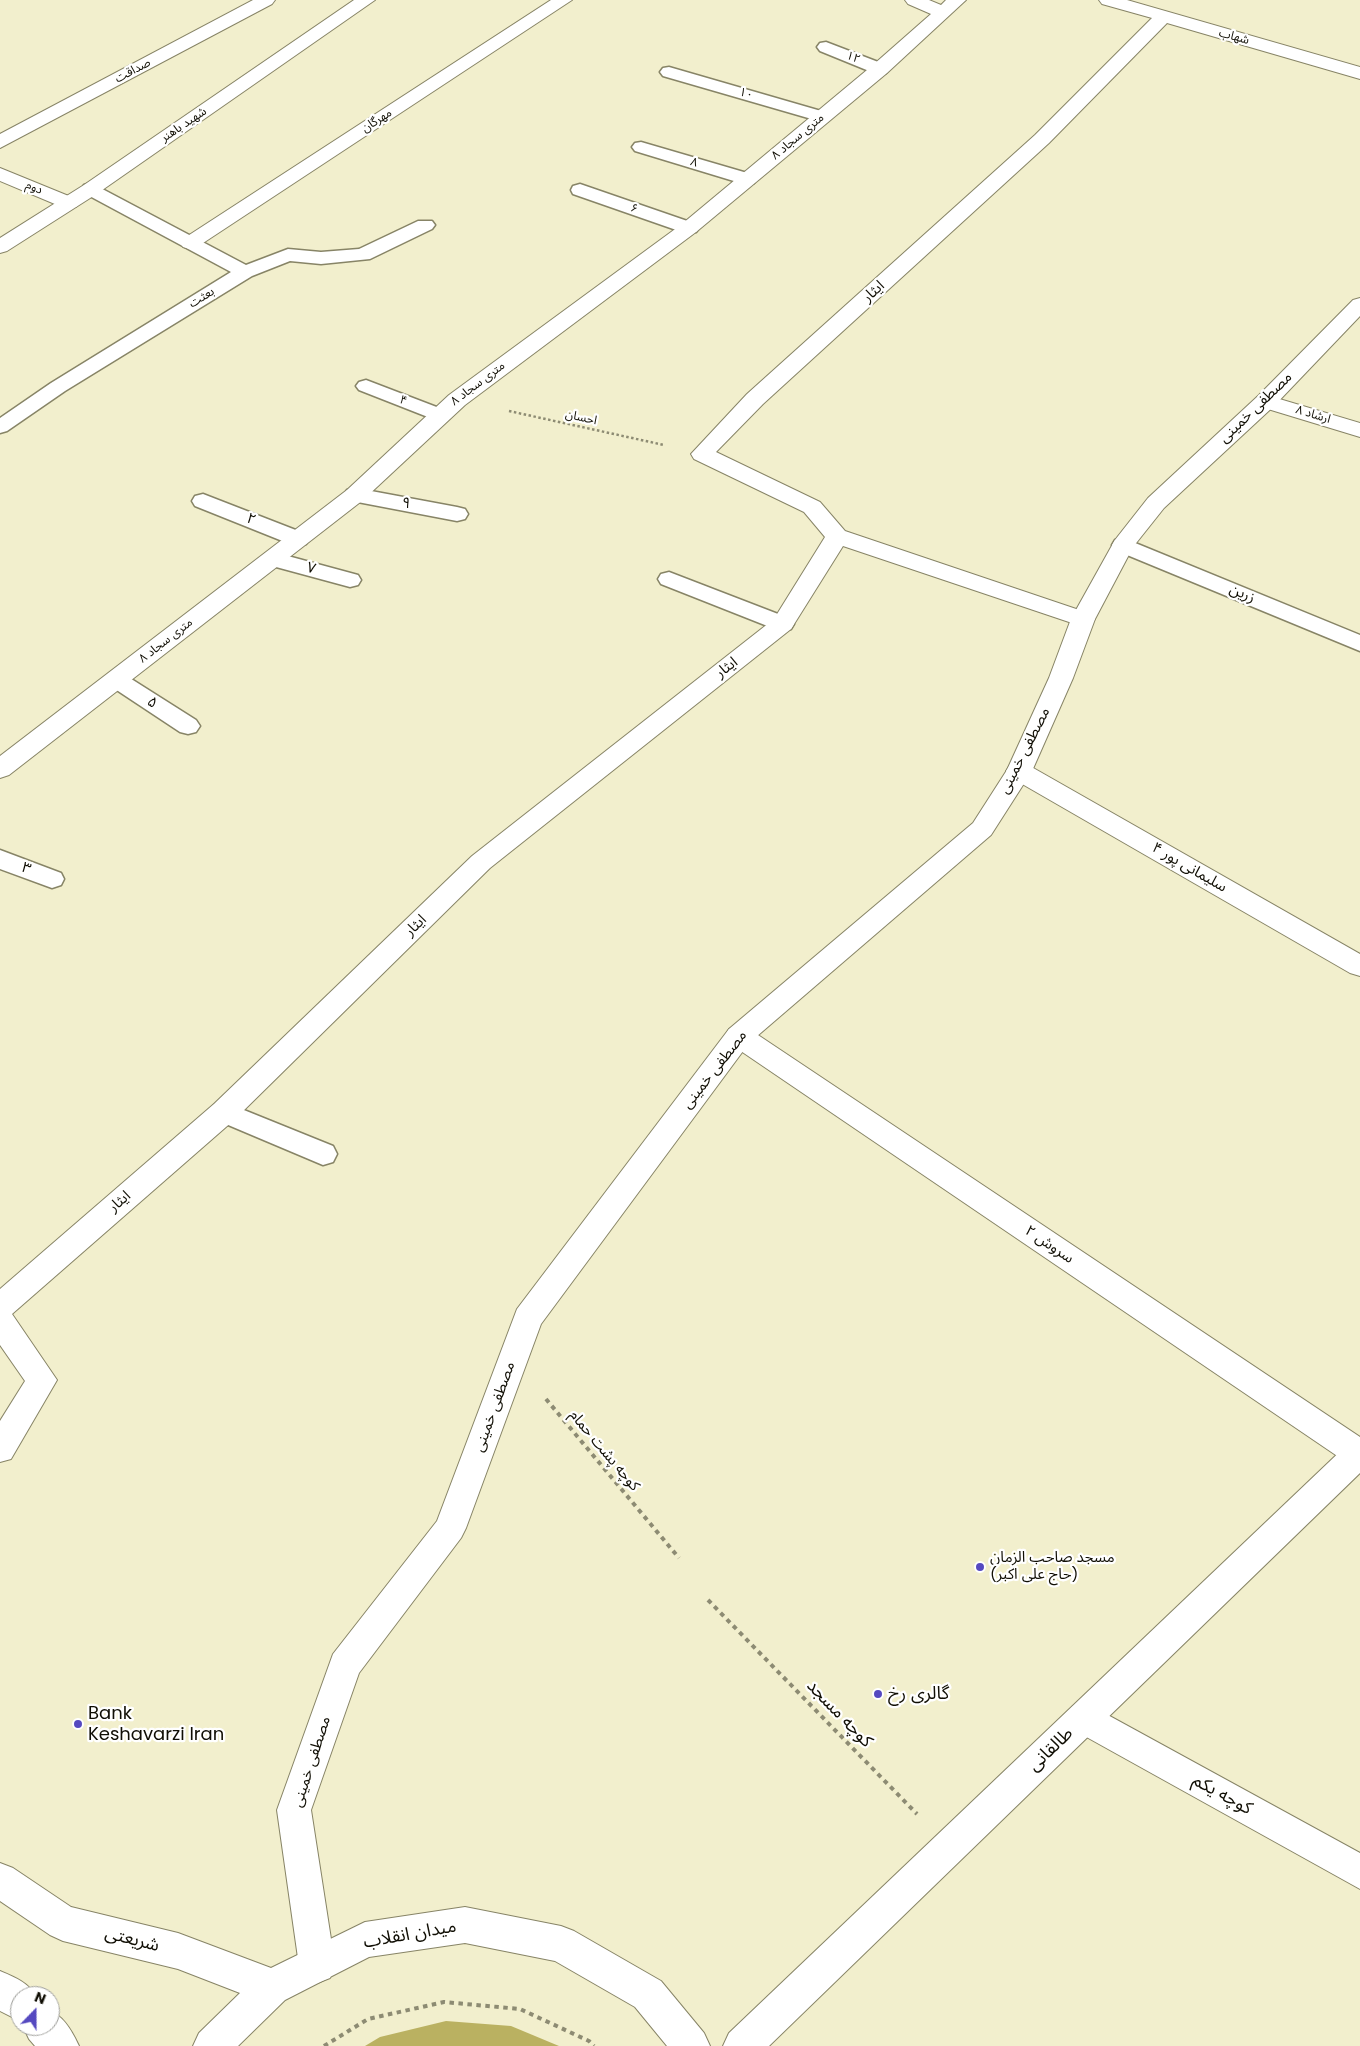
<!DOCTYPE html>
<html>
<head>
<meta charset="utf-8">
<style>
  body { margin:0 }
  #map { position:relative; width:1360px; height:2046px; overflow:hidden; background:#f2efcd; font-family:Poppins,sans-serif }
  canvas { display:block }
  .north { position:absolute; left:10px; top:1986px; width:50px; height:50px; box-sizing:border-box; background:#fff; border:1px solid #9f9f9b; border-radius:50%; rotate:22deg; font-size:14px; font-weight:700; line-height:20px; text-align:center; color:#100e04 }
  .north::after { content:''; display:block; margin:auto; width:18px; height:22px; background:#5549c0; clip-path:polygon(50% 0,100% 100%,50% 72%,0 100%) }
</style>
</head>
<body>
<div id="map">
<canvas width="1360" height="2046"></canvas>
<div class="north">N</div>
</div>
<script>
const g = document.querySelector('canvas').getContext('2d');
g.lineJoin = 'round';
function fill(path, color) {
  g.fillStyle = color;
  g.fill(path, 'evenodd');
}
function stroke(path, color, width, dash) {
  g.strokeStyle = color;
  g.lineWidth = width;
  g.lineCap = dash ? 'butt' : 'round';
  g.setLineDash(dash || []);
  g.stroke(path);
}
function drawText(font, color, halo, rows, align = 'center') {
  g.font = font + ' Poppins,"Noto Sans Arabic",sans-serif';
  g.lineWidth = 4.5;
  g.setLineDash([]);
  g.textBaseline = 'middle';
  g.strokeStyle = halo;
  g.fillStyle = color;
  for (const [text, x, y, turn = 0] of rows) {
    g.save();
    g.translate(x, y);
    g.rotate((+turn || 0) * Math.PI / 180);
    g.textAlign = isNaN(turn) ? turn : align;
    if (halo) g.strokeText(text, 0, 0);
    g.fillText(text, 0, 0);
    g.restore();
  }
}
fill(new Path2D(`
  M446 2021 511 2026 559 2046H365L380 2037Z`), '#bab161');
const lane = new Path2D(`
  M826 42 886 65 889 69 886 73H874L820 51 817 47 820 43Z
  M669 67 828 113 831 117 828 121 822 122 663 76 660 72 663 68Z
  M641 142 754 175 756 179 754 183 747 185 635 151 632 147 635 143Z
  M91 183 246 265 288 249 321 252 359 249 418 221H432L435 225 432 229 370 259 321 264 290 261 252 276 65 391 7 431 0 433V418L51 383 231 272 84 193 82 189 84 185Z
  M580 184 696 224 699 228 696 232H682L573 194 571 190 573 186Z
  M366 380 447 411 450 415 447 419 440 421 433 419 359 390 356 386 359 382Z
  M355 488 457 507 465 509 468 514 465 519 457 521 347 500 344 495 347 490Z
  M203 494 306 534 309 539 306 544 298 546 290 544 195 506 192 501 195 496Z
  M1123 538 1360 635V651L1115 550 1112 545 1115 540Z
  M273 552 358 575 361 580 358 585 350 587 265 564 262 559 265 554Z
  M669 572 791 619 794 624 791 629 783 631 775 629 661 584 658 579 661 574Z
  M117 672 125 675 196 720 200 726 196 732 188 734 180 732 109 685 105 680 109 675Z
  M0 850 61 873 64 879 61 885 52 888 0 869Z
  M224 1102 333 1146 337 1154 333 1162 323 1165 214 1119 210 1112 214 1105Z`);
const street = new Path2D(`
  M253 0H275L272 4 0 148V134Z
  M551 0H572L197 247 190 249 183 247 180 243 183 239Z
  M905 0H929L941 5 946 0H966L887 73 696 232 465 405 363 500 9 775 0 778V756L347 490 449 395 682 224 873 65 931 14 908 4Z
  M1099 0H1127L1360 67V79L1167 23 1049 143 763 404 716 452 820 502 845 531 1091 614 1095 619 1091 624 1083 627 1075 624 843 546 791 629 490 868 234 1120 12 1314 57 1380 11 1459 0 1462V1421L25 1381 0 1345V1289L214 1104 472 856 774 619 825 537 804 512 694 459 691 454 747 394 1035 135 1152 18 1102 4Z
  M0 168 76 199 79 203 76 207H62L0 181Z
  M1266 395 1360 423V437L1258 406 1255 401 1258 396Z
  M1019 762 1028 765 1360 954V976L1350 973 1010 777 1006 771 1010 765Z
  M739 1026 749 1029 1360 1437V1467L1349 1464 729 1043 725 1036 729 1029Z
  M1084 1702 1360 1853V1889L1072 1729 1067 1718 1072 1707Z`);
const secondary = new Path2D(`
  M354 0H375L98 193 7 251 0 253V238L84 185Z
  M1360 298V316L1274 406 1164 508 1133 547 1095 619 1073 678 1032 771 991 835 749 1043 541 1324 466 1528 461 1538 359 1673 311 1810 335 1965 330 1978 317 1983 304 1978 299 1965 277 1810 333 1654 437 1521 517 1309 729 1029 973 823 1007 770 1049 678 1071 619 1115 540 1148 498 1258 396 1353 300Z
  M1360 1440V1473L769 2046H723L729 2033 1349 1443Z`);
const primary = new Path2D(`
  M0 1863 13 1868 71 1907 178 1933 271 1968 365 1922 465 1907 561 1926 574 1931 661 1981 704 2033 710 2046H667L635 2007 555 1961 465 1943 369 1957 285 2000 238 2046H193L199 2033 240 1993 178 1969 63 1941 50 1935 0 1901Z
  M0 1971C12 1976 30 1983 35 1996H20V2021L0 2011Z
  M50 2011C64 2016 73 2033 79 2046H35L29 2039 23 2026H50Z`);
stroke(lane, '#878466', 3);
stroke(street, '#878466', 2);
stroke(secondary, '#878466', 2);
stroke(primary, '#878466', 2);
stroke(new Path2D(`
  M509 411 664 445`), '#8d8b73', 2.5, [2.5, 2.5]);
stroke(new Path2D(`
  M546 1399 679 1558
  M708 1600 917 1814
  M324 2046 368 2019 444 2002 520 2009 589 2041 594 2046`), '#8d8b73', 4, [4.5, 4.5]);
fill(lane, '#fff');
fill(street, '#fff');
fill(secondary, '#fff');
fill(primary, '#fff');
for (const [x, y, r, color] of [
  [980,1567,5,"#5549c0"],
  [878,1694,5,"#5549c0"],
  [78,1724,5,"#5549c0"]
]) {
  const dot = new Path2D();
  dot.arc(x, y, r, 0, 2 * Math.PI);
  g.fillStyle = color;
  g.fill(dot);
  stroke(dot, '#fff', 2);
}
drawText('12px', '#100e04', '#fff', [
  ["شهاب",1234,37,16],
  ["۱۲",853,58,22],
  ["صداقت",133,71,-28],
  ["۱۰",746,94,16],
  ["مهرگان",377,121,-33],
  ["شهید باهنر",184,125,-34],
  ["۸ متری سجاد",798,137,-40],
  ["۸",694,163,17],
  ["دوم",34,188,23],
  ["۶",634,209,19],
  ["بعثت",202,298,-32],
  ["۸ متری سجاد",478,384,-37],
  ["۴",403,401,21],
  ["ارشاد ۸",1313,415,17],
  ["احسان",581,418,12],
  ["۸ متری سجاد",166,641,-38]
]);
drawText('15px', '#100e04', '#fff', [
  ["ایثار",874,292,-42],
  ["مصطفی خمینی",1256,408,-44],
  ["۹",406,504,11],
  ["۲",251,520,22],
  ["۷",311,569,15],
  ["زرین",1242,594,23],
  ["ایثار",727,668,-38],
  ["۵",152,703,33],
  ["مصطفی خمینی",1025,751,-63],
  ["سلیمانی پور ۴",1189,868,30],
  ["۳",26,869,21],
  ["ایثار",416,926,-44],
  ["مصطفی خمینی",715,1070,-52],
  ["ایثار",120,1202,-41],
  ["سروش ۲",1049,1245,34],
  ["مصطفی خمینی",495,1407,-70],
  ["کوچه پشت حمام",604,1451,50],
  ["مصطفی خمینی",312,1762,-72]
]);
drawText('15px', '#100e04', '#fff', [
  ["مسجد صاحب الزمان",990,1558],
  ["(حاج علی اکبر)",990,1575]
], 'left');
drawText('18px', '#100e04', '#fff', [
  ["گالری رخ",888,1694],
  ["Bank",88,1714],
  ["Keshavarzi Iran",88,1735]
], 'left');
drawText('18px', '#100e04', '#fff', [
  ["کوچه مسجد",839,1714,46],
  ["طالقانی",1051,1750,-44],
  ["کوچه یکم",1222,1795,29],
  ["میدان انقلاب",410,1935,-10],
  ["شریعتی",132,1940,14]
]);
</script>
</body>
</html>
